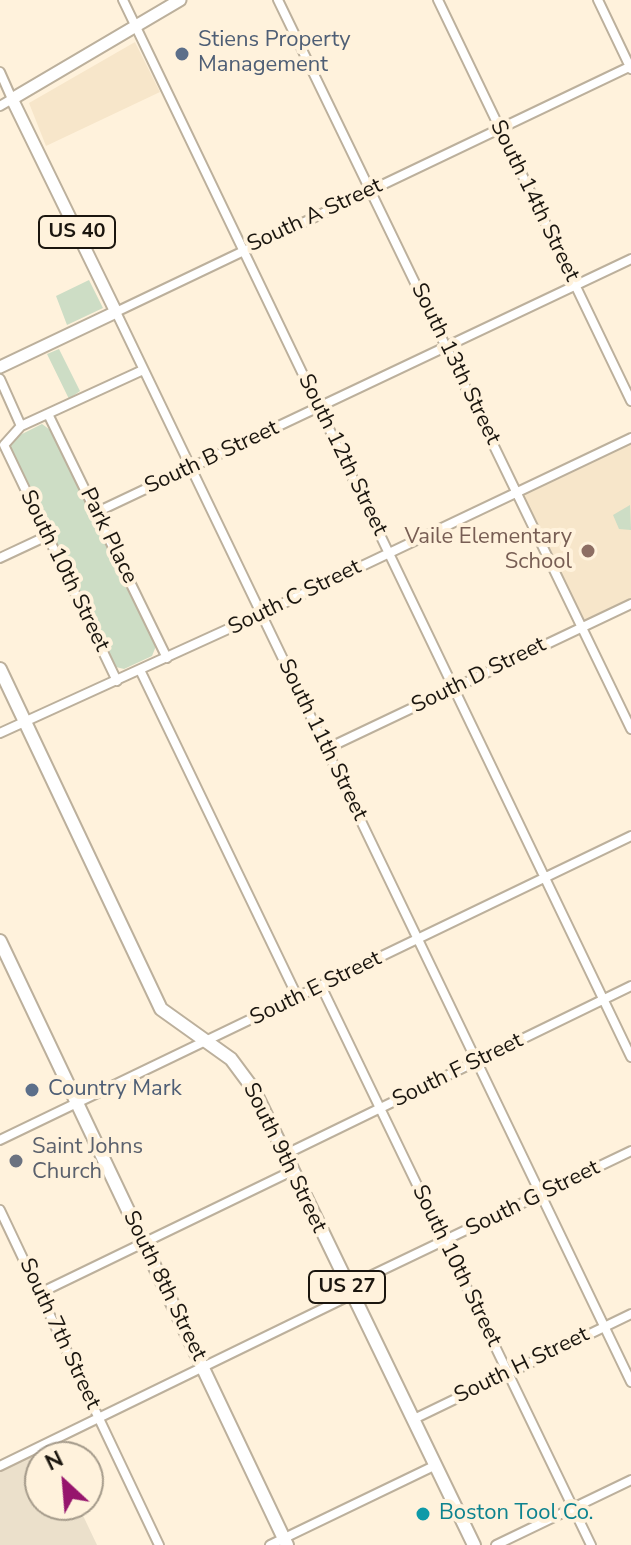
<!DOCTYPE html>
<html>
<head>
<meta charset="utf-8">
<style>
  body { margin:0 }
  #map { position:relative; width:631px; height:1545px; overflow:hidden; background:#fff2dc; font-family:"Nunito Sans",sans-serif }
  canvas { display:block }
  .north { position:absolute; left:24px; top:1441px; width:80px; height:80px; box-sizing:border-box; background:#fff2dc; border:2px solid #a49a8a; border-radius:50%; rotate:334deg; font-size:22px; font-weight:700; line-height:32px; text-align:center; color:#1b160f }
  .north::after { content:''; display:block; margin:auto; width:28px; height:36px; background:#96156d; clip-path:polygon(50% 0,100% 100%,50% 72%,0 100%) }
</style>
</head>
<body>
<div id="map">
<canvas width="631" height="1545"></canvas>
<div class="north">N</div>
</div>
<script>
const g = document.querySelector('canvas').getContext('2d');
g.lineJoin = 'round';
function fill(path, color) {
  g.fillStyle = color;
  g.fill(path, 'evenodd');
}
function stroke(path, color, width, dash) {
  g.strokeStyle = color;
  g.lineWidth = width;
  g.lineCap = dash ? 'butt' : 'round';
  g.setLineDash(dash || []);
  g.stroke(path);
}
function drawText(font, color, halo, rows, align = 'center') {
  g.font = font + ' "Nunito Sans",sans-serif';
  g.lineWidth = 8;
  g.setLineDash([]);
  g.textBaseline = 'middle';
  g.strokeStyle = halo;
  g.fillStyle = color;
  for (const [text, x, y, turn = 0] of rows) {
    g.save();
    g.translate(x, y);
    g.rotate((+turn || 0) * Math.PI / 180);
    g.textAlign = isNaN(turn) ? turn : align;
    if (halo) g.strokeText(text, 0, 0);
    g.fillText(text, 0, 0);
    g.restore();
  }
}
fill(new Path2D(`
  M135 42 160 92 46 146 29 103Z
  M631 438V604L582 627 516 492Z`), '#f7e6ca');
fill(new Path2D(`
  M50 1447 55 1457H40V1505H78L97 1545H0V1471Z`), '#ebe0cb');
fill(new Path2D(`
  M89 280 103 308 67 325 56 296Z
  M59 349 80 391 69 399 47 354Z
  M42 424 53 432 156 646 152 656 124 669 116 667 112 660 9 448 12 439Z
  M630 505 631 530 619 529 613 515Z`), '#cdddc5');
const minor = new Path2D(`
  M123 0 631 1057
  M278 0 631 729
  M438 0 631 401
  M598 0 631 69
  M631 66 116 312 631 1382
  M0 72 12 99 0 106
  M0 379 21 426
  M48 414 167 658
  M97 512 631 259
  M0 558 47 536
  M140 670 297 996
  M117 681 4 445 21 426 143 370
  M0 733 261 614 631 438
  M326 749 631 604
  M321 986 591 1545
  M0 1140 631 836
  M284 1155 631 986
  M0 1210 159 1545
  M347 1287 631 1151
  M40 1293 292 1171
  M414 1419 631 1314
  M0 1466 351 1295
  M270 1545 436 1465
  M496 1545 631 1480`);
const major = new Path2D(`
  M0 367 116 312 12 99 180 0`);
const highway = new Path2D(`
  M0 669 161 1009 231 1059 254 1090 474 1545
  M0 941 287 1545`);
stroke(minor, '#bcb09c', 12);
stroke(major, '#bcb09c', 15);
stroke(highway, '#bcb09c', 16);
stroke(minor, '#fff', 8);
stroke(major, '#fff', 11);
stroke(highway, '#fff', 12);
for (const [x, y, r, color] of [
  [182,54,8,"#5c6f8a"],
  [588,551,8,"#8d6e63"],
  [32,1090,8,"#5c6f8a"],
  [16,1161,8,"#6b7280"],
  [423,1514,8,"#0f9aa8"]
]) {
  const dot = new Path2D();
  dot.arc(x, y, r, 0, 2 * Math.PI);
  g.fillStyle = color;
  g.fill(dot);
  stroke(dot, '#fff2dc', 3);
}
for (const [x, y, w] of [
  [77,232,76],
  [347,1287,76]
]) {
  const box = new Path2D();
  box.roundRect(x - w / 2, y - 16, w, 32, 6);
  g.fillStyle = '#fff2dc';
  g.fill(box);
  stroke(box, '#1b160f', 2);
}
drawText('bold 20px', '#1b160f', null, [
  ["US 40",77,232],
  ["US 27",347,1287]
]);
drawText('22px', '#4e5e75', '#fff2dc', [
  ["Stiens Property",198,41],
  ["Management",198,66],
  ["Country Mark",48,1090]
], 'left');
drawText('22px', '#1b160f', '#fff2dc', [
  ["South 14th Street",534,201,64],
  ["South A Street",315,216,-25],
  ["South 13th Street",455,364,64],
  ["South 12th Street",342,455,64],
  ["South B Street",212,458,-25],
  ["Park Place",108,536,64],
  ["South 10th Street",64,571,64],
  ["South C Street",295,598,-26],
  ["South D Street",479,676,-26],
  ["South 11th Street",322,740,64],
  ["South E Street",316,989,-26],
  ["South F Street",458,1071,-26],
  ["South 9th Street",284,1158,64],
  ["South G Street",533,1199,-26],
  ["South 10th Street",456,1266,64],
  ["South 8th Street",164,1286,64],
  ["South 7th Street",59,1334,65],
  ["South H Street",522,1366,-26]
]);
drawText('22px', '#785e54', '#fff2dc', [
  ["Vaile Elementary",572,538],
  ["School",572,563]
], 'right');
drawText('22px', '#5b616d', '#fff2dc', [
  ["Saint Johns",32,1148],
  ["Church",32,1173]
], 'left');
drawText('22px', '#0d838f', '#fff2dc', [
  ["Boston Tool Co.",439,1514]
], 'left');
</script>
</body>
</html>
